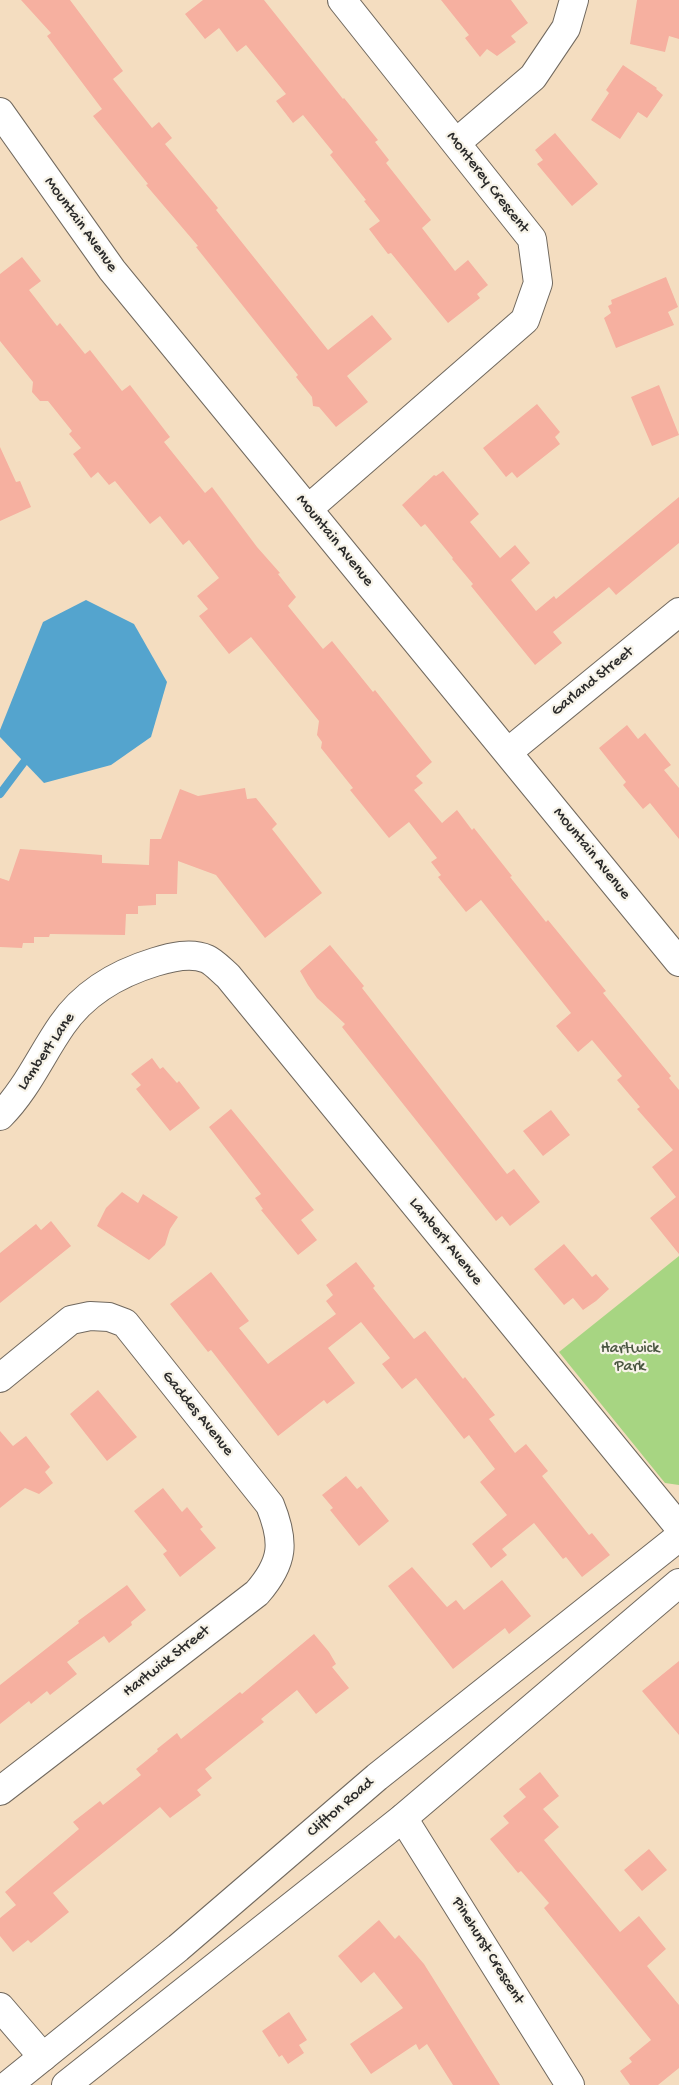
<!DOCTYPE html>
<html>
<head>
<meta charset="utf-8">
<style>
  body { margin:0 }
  canvas { display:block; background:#f4ddc0 }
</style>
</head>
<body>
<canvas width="679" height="2085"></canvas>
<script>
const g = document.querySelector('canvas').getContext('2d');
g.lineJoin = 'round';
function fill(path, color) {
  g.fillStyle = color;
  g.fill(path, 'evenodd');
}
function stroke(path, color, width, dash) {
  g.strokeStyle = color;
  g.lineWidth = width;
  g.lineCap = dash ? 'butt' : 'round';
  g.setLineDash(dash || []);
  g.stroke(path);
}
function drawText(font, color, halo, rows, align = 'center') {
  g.font = font + ' "Gochi Hand",sans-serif';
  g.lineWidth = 4.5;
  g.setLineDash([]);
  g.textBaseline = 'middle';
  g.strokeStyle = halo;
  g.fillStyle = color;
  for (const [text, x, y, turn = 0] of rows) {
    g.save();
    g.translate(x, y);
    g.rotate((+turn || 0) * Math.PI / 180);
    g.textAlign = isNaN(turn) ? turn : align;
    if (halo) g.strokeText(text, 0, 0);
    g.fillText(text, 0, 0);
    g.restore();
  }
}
fill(new Path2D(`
  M679 1256V1485L665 1483 559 1352Z`), '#a7d582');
fill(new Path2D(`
  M86 600 134 624 167 682 151 737 111 765 44 783 0 737V730L43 622Z`), '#54a4ce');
stroke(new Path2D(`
  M0 794 24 762`), '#54a4ce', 8);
fill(new Path2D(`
  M21 0H70L123 71 113 79 152 128 159 122 172 138 165 144 218 208 216 210 328 350 372 315 392 339 347 376 368 402 336 427 319 407 313 406 312 397 296 377 298 375 196 247 198 246 146 185 148 184 93 116 102 109 47 36 51 33Z
  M203 0H264L343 99 344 98 378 140 375 142 389 160 386 163 431 220 422 228 455 271 468 260 488 285 477 294 480 298 448 323 391 253 388 254 369 229 380 221 364 201 366 200 330 155 333 152 303 115 293 123 276 101 286 94 246 45 237 52 219 28 205 39 185 14Z
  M441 0H511L528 23 511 36 516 42 497 56 487 49 480 57 465 38 469 35Z
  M637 0H679V39L669 36 665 52 630 44Z
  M623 65 657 88 656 89 663 95 647 118 638 112 620 139 591 120 609 93 606 90Z
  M555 133 598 184 572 206 537 164 543 160 535 150Z
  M22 257 41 281 29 290 57 326 60 323 85 354 90 350 122 391 130 385 170 437 164 442 205 493 212 487 257 547 280 573 278 574 296 597 288 606 323 649 332 641 373 692 375 690 432 762 416 776 423 783 414 790 442 823 457 810 472 830 474 828 512 876 510 877 546 922 548 920 606 991 603 993 671 1076 669 1078 679 1090V1254L650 1218 676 1197 652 1167 673 1150 637 1109 640 1107 617 1080 622 1076 592 1040 578 1052 556 1026 571 1013 481 900 466 912 438 877 441 875 431 862 437 858 409 822 389 838 350 790 353 788 321 748 322 742 317 735 319 721 251 637 229 654 199 616 208 609 197 596 219 578 189 540 183 545 160 516 150 524 115 481 109 485 98 472 91 478 73 454 81 448 69 434 72 431 48 401H40L32 392 33 382 0 341V274Z
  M666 277 678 307 668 312 674 325 616 348 604 318 611 313 608 306 612 304 611 300Z
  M659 385 679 435 652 446 631 397Z
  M537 404 560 432 555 437 560 444 517 478 512 472 506 477 483 448Z
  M0 447 16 482 20 481 31 507 0 521Z
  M443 471 479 514 470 522 500 558 515 545 530 563 511 580 536 611 554 596 556 599 679 497V543L616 595 609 587 553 632 562 643 535 665 471 586 473 584 452 559 453 558 425 524 421 527 402 505 434 475 436 476Z
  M627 725 638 739 645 733 671 765 664 770 679 788V839L650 803 643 809 623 785 626 782 599 748Z
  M245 788 247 799 256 798 277 824 272 829 322 893 265 938 216 875 178 861 177 894H156V905L138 906V914H126L125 935 50 934 49 937H34V943H23L22 948 0 947V878L9 881 20 849 102 855V863L149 865 150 839H161L180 789 198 796Z
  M330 945 364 986 362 988 507 1174 514 1169 540 1202 510 1226 502 1216 496 1221 342 1027 345 1024 317 998 308 985 300 971Z
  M152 1058 160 1069 163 1067 177 1083 179 1081 200 1108 170 1131 136 1089 141 1085 131 1074Z
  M231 1109 314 1210 301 1220 317 1240 298 1255 261 1210 263 1209 255 1198 261 1194 209 1127Z
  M551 1110 570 1135 543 1156 523 1131Z
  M122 1192 138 1203 143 1194 178 1217 170 1229 165 1245 149 1260 97 1226 106 1208Z
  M51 1221 71 1246 0 1303V1253L36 1224 41 1230Z
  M564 1244 592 1277 596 1274 609 1289 596 1301 583 1310 573 1298 564 1305 534 1269Z
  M356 1262 375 1286 373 1288 414 1339 425 1331 463 1379 465 1377 495 1415 489 1419 515 1453 526 1444 548 1471 542 1476 589 1535 592 1533 610 1555 582 1577 566 1557 563 1559 534 1523 502 1549 507 1555 491 1568 472 1544 507 1515 480 1482 495 1469 469 1435 464 1439 416 1378 402 1389 382 1364 390 1358 361 1322 328 1348 355 1383 327 1404 324 1400 278 1436 211 1350 208 1352 170 1304 211 1272 249 1321 239 1328 268 1364 336 1314 326 1301 333 1295 326 1285Z
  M98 1390 137 1437 107 1461 70 1414Z
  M0 1431 13 1446 26 1436 50 1467 45 1472 53 1483 39 1494 25 1488 0 1508Z
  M346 1476 357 1489 361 1486 389 1521 359 1546 330 1510 333 1508 322 1495Z
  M163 1488 182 1512 187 1507 203 1527 200 1529 216 1548 180 1577 163 1554 167 1551 134 1511Z
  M412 1567 447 1607 456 1600 464 1610 502 1580 531 1616 509 1634 505 1628 453 1669 388 1586Z
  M127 1585 146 1610 131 1622 132 1625 109 1643 104 1636 67 1662 77 1674 50 1695 47 1691 31 1704 29 1701 0 1724V1685L79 1623 78 1621Z
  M314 1634 329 1652 336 1664 332 1667 349 1688 316 1714 297 1690 261 1719 264 1722 205 1769 212 1778 197 1790 201 1795 170 1818 160 1807 53 1893 69 1912 31 1943 28 1940 13 1952 0 1936V1918L16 1905 5 1892 79 1829 73 1822 100 1801 103 1805 141 1775 136 1769 158 1751 157 1749 177 1733 181 1739 240 1692 242 1694Z
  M679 1661V1735L642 1691Z
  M540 1772 559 1796 543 1809 559 1827 544 1840 620 1932 639 1916 666 1949 647 1966 679 2005V2068L658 2085H630L620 2071 632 2062 629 2058 651 2040 544 1908 549 1903 521 1871 518 1873 490 1839 509 1823 503 1816 526 1797 519 1789Z
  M649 1849 667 1870 642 1891 624 1870Z
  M379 1920 395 1939 399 1935 424 1964 500 2085H453L427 2044 419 2050 416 2044 371 2074 350 2044 403 2008 374 1972 361 1983 338 1956Z
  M289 2012 307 2040 299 2045 304 2053 288 2064 282 2055 279 2057 262 2031Z`), '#f6b0a0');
const minor = new Path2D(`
  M0 112 112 270 679 962
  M456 143 533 77 566 28 574 0
  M308 509 525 320 538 283 532 239 342 0
  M508 752 679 612
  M0 1116C27 1089 41 1055 62 1025 84 993 119 973 155 962 171 957 191 952 207 959 214 962 222 971 228 976L679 1527
  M0 1378 71 1320 90 1316 109 1317 125 1323 270 1505C285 1542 284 1562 257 1593L0 1791
  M403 1818 570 2085
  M0 2007 43 2057`);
const major = new Path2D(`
  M8 2085 178 1948 377 1777 679 1537
  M66 2085 403 1818 679 1583`);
stroke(minor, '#71695f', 30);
stroke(major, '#71695f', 30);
stroke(minor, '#fff', 28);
stroke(major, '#fff', 28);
drawText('16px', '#2b2b2b', '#f7f3e8', [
  ["Monterey Crescent",487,183,52],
  ["Mountain Avenue",80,225,54],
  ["Mountain Avenue",334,541,51],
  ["Garland Street",593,682,-39],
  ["Mountain Avenue",591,854,51],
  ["Lambert Lane",47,1052,-56],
  ["Lambert Avenue",445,1242,51],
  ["Gaddes Avenue",197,1414,51],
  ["Hartwick Street",167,1662,-38],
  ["Clifton Road",341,1808,-41],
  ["Pinehurst Crescent",487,1951,58]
]);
drawText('16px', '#4a5641', '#f7f3e8', [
  ["Hartwick",630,1350],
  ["Park",630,1368]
]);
</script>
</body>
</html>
